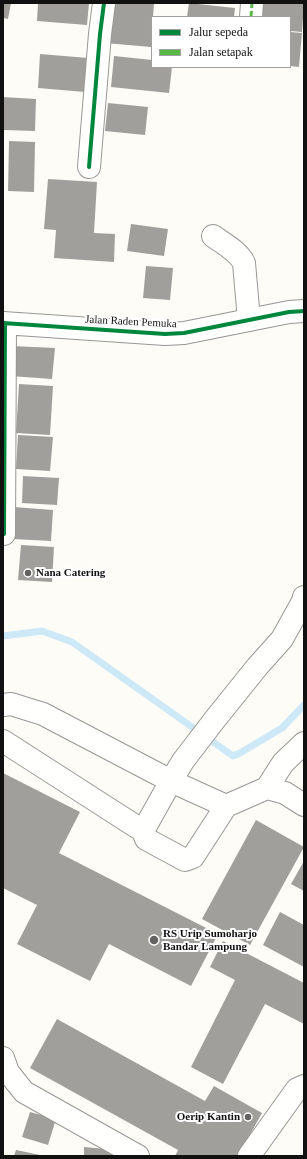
<!DOCTYPE html>
<html>
<head>
<meta charset="utf-8">
<style>
  body { margin:0 }
  #map { position:relative; width:307px; height:1159px; overflow:hidden; background:#fdfcf7; font-family:Georgia,serif }
  canvas { display:block }
  .frame { position:absolute; inset:0; border:4px solid #111; pointer-events:none }
  .legend { position:absolute; left:151px; top:16px; width:140px; height:52px; box-sizing:border-box; background:#fff; border:1px solid #a0a0a0; margin:0; padding:5px 7px; list-style:none; font-size:12px; color:#111 }
  .legend li { display:flex; align-items:center; gap:8px; height:20px }
  .legend b { width:20px; border:1px solid #a0a0a0 }
</style>
</head>
<body>
<div id="map">
<canvas width="307" height="1159"></canvas>
<div class="frame"></div>
<ul class="legend">
<li><b style="height:5px;background:#00873e"></b>Jalur sepeda</li>
<li><b style="height:5px;background:#58b947"></b>Jalan setapak</li>
</ul>
</div>
<script>
const g = document.querySelector('canvas').getContext('2d');
g.lineJoin = 'round';
function stroke(path, color, width, dash) {
  g.strokeStyle = color;
  g.lineWidth = width;
  g.lineCap = dash ? 'butt' : 'round';
  g.setLineDash(dash || []);
  g.stroke(path);
}
function fill(path, color) {
  g.fillStyle = color;
  g.fill(path, 'evenodd');
}
function drawText(font, color, halo, rows, align = 'center') {
  g.font = font + ' Georgia,serif';
  g.lineWidth = 4;
  g.setLineDash([]);
  g.textBaseline = 'middle';
  g.strokeStyle = halo;
  g.fillStyle = color;
  for (const [text, x, y, turn = 0] of rows) {
    g.save();
    g.translate(x, y);
    g.rotate((+turn || 0) * Math.PI / 180);
    g.textAlign = isNaN(turn) ? turn : align;
    if (halo) g.strokeText(text, 0, 0);
    g.fillText(text, 0, 0);
    g.restore();
  }
}
stroke(new Path2D(`
  M3 636 42 631 72 642 233 756 240 753 282 728 304 705`), '#cde8f7', 7);
fill(new Path2D(`
  M3 3H11L8 19 3 18Z
  M38 3H89L87 25 37 21Z
  M108 3H154L153 17H152L151 47 105 43Z
  M189 3 235 8 234 17H187Z
  M261 3H304L302 32 290 31V17H260Z
  M290 32 302 33 299 67 290 66Z
  M40 54 88 58 85 92 38 88Z
  M114 56 152 60V67H172L169 93 111 87Z
  M3 97 36 99 35 131 3 130Z
  M108 103 148 107 145 135 105 131Z
  M9 141 35 142 34 192 8 191Z
  M48 179 97 182 94 233 115 234 114 262 54 258 56 230 44 229Z
  M131 224 168 229 164 256 127 251Z
  M146 266 173 268 170 300 143 298Z
  M12 346 55 348 52 379 10 376Z
  M19 384 53 386 50 435 16 433Z
  M18 435 53 437 50 471 16 469Z
  M23 476 59 478 57 505 22 503Z
  M14 507 53 510 51 541 13 539Z
  M21 545 54 547 52 582 18 580Z
  M3 773 80 812 59 853 218 934 191 986 109 944 90 981 17 944 37 905 3 888Z
  M256 820 304 847 250 945 202 919Z
  M304 861V891L291 884Z
  M280 912 304 925V967L263 945Z
  M223 941 304 983V1024L265 1004 223 1084 191 1067 235 980 210 967Z
  M57 1019 205 1101 214 1086 262 1113 238 1156H175L178 1150 30 1068Z
  M30 1112 56 1119 48 1145 22 1137Z
  M84 1147 117 1150 116 1156H84Z
  M16 1150 40 1155V1156H14Z`), '#a19f9c');
const minor = new Path2D(`
  M251 17 252 3
  M89 167 100 34 104 3
  M213 236C224 244 238 251 244 263L249 320
  M3 323 165 334 184 333 289 312 304 311
  M4 534 5 323
  M304 597 303 601 282 639 257 667 216 718 183 761 171 781 226 806 267 788 285 793 304 805
  M3 705 11 704 43 714 171 781 143 831 146 839 185 860 193 857 226 806
  M3 741 143 831
  M267 788 283 763 304 743
  M3 1058 8 1072 24 1092 138 1156
  M249 1156 297 1089 304 1086`);
stroke(minor, '#979795', 24);
stroke(minor, '#fffffe', 22);
stroke(new Path2D(`
  M251 17 252 3`), '#58b947', 3, [6, 3]);
stroke(new Path2D(`
  M89 167 100 34 104 3
  M3 323 165 334 184 333 289 312 304 311
  M4 534 5 323`), '#00873e', 4);
for (const [x, y, r, color] of [
  [28,573,4,"#646362"],
  [154,940,5,"#646362"],
  [248,1117,4,"#646362"]
]) {
  const dot = new Path2D();
  dot.arc(x, y, r, 0, 2 * Math.PI);
  g.fillStyle = color;
  g.fill(dot);
  stroke(dot, '#fff', 1.5);
}
drawText('11px', '#111', '#fff', [
  ["Jalan Raden Pemuka",131,322,3]
]);
drawText('bold 11px', '#111', '#fff', [
  ["Nana Catering",36,573],
  ["RS Urip Sumoharjo",163,934],
  ["Bandar Lampung",163,947],
  ["Oerip Kantin",240,1117,"right"]
], 'left');
</script>
</body>
</html>
